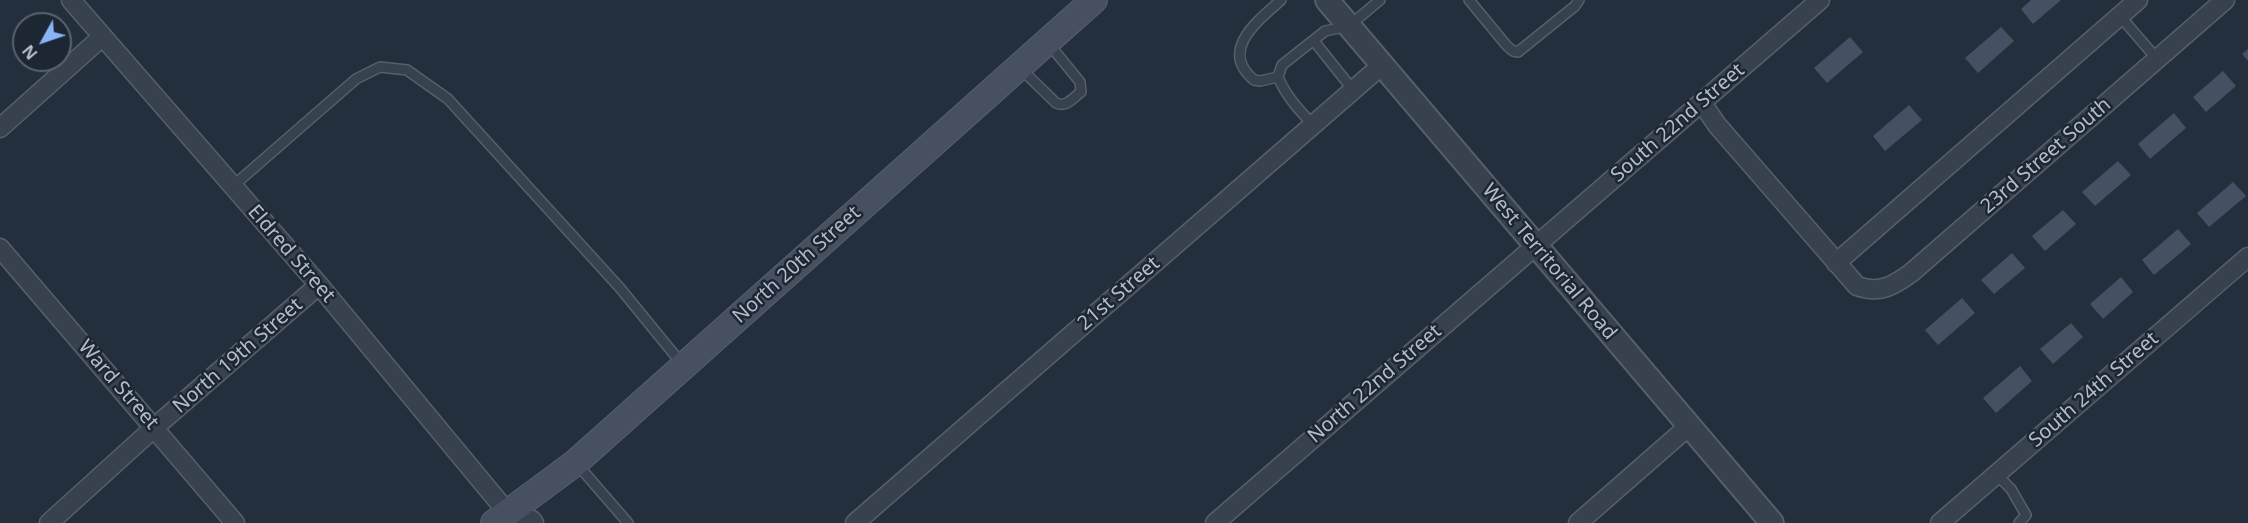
<!DOCTYPE html>
<html>
<head>
<meta charset="utf-8">
<style>
  body { margin:0 }
  #map { position:relative; width:2248px; height:523px; overflow:hidden; background:#242f3e; font-family:"Noto Sans",sans-serif }
  canvas { display:block }
  .north { position:absolute; left:12px; top:12px; width:60px; height:60px; box-sizing:border-box; background:#1d2633; border:2px solid #59626f; border-radius:50%; rotate:230deg; font-size:16px; font-weight:700; line-height:24px; text-align:center; color:#b4bcc9 }
  .north::after { content:''; display:block; margin:auto; width:21px; height:27px; background:#8ab4f8; clip-path:polygon(50% 0,100% 100%,50% 72%,0 100%) }
</style>
</head>
<body>
<div id="map">
<canvas width="2248" height="523"></canvas>
<div class="north">N</div>
</div>
<script>
const g = document.querySelector('canvas').getContext('2d');
g.lineJoin = 'round';
function fill(path, color) {
  g.fillStyle = color;
  g.fill(path, 'evenodd');
}
function stroke(path, color, width, dash) {
  g.strokeStyle = color;
  g.lineWidth = width;
  g.lineCap = dash ? 'butt' : 'round';
  g.setLineDash(dash || []);
  g.stroke(path);
}
function drawText(font, color, halo, rows, align = 'center') {
  g.font = font + ' "Noto Sans",sans-serif';
  g.lineWidth = 5;
  g.setLineDash([]);
  g.textBaseline = 'middle';
  g.strokeStyle = halo;
  g.fillStyle = color;
  for (const [text, x, y, turn = 0] of rows) {
    g.save();
    g.translate(x, y);
    g.rotate((+turn || 0) * Math.PI / 180);
    g.textAlign = isNaN(turn) ? turn : align;
    if (halo) g.strokeText(text, 0, 0);
    g.fillText(text, 0, 0);
    g.restore();
  }
}
fill(new Path2D(`
  M2031 0H2061L2033 24 2021 9Z
  M2001 27 2014 41 1978 73 1965 58Z
  M1850 37 1863 52 1827 83 1814 68Z
  M2248 49V61L2242 54Z
  M2223 71 2236 86 2206 112 2193 97Z
  M1909 105 1922 120 1885 151 1873 136Z
  M2174 113 2186 128 2150 159 2138 144Z
  M2118 161 2131 175 2095 206 2082 192Z
  M2233 182 2246 196 2209 227 2197 213Z
  M2063 210 2076 224 2045 251 2032 236Z
  M2178 229 2191 244 2154 275 2142 260Z
  M2012 253 2025 268 1994 294 1981 280Z
  M2121 277 2133 292 2103 319 2090 304Z
  M1962 298 1975 313 1938 345 1925 330Z
  M2071 323 2083 337 2053 364 2040 349Z
  M2020 366 2032 381 1996 413 1983 398Z`), '#455162');
const service = new Path2D(`
  M1469 0 1507 46 1513 51 1518 52 1575 6 1579 0
  M2120 16 2157 59
  M1314 41 1353 90
  M1021 69 1056 103C1066 108 1073 98 1081 92L1080 82 1049 44
  M1278 77 1260 81 1254 80C1218 50 1259 20 1281 0
  M1313 125C1299 110 1286 96 1278 77L1282 65 1325 31 1349 26 1380 0
  M233 186 356 79 380 67 407 70 448 99 620 288 682 364
  M577 464 628 523
  M1996 474 2011 489 2026 515 2019 523`);
const minor = new Path2D(`
  M71 0 319 285 507 512 509 523
  M1702 103 1717 125 1857 286C1880 294 1893 286 1911 273L2225 0
  M0 128 102 37
  M0 248 235 523
  M1836 263 2138 0
  M507 512 532 520 534 523
  M49 523 155 427 319 285
  M855 523 1382 65
  M1215 523 1820 0
  M1578 523 1689 426
  M1940 523 2248 257`);
const tertiary = new Path2D(`
  M1327 0 1772 523`);
const secondary = new Path2D(`
  M494 523 575 463 1094 0`);
stroke(service, '#565f6c', 12);
stroke(minor, '#565f6c', 21);
stroke(tertiary, '#565f6c', 26);
stroke(secondary, '#565f6c', 28);
stroke(service, '#38414e', 9);
stroke(minor, '#38414e', 18);
stroke(tertiary, '#38414e', 22);
stroke(secondary, '#465061', 26);
drawText('20px', '#b4bcc9', '#1d2633', [
  ["South 22nd Street",1678,123,-41],
  ["23rd Street South",2046,156,-41],
  ["Eldred Street",291,254,49],
  ["West Territorial Road",1549,262,50],
  ["North 20th Street",797,265,-42],
  ["21st Street",1119,294,-41],
  ["North 19th Street",238,356,-41],
  ["North 22nd Street",1375,384,-41],
  ["Ward Street",118,385,49],
  ["South 24th Street",2094,390,-41]
]);
</script>
</body>
</html>
